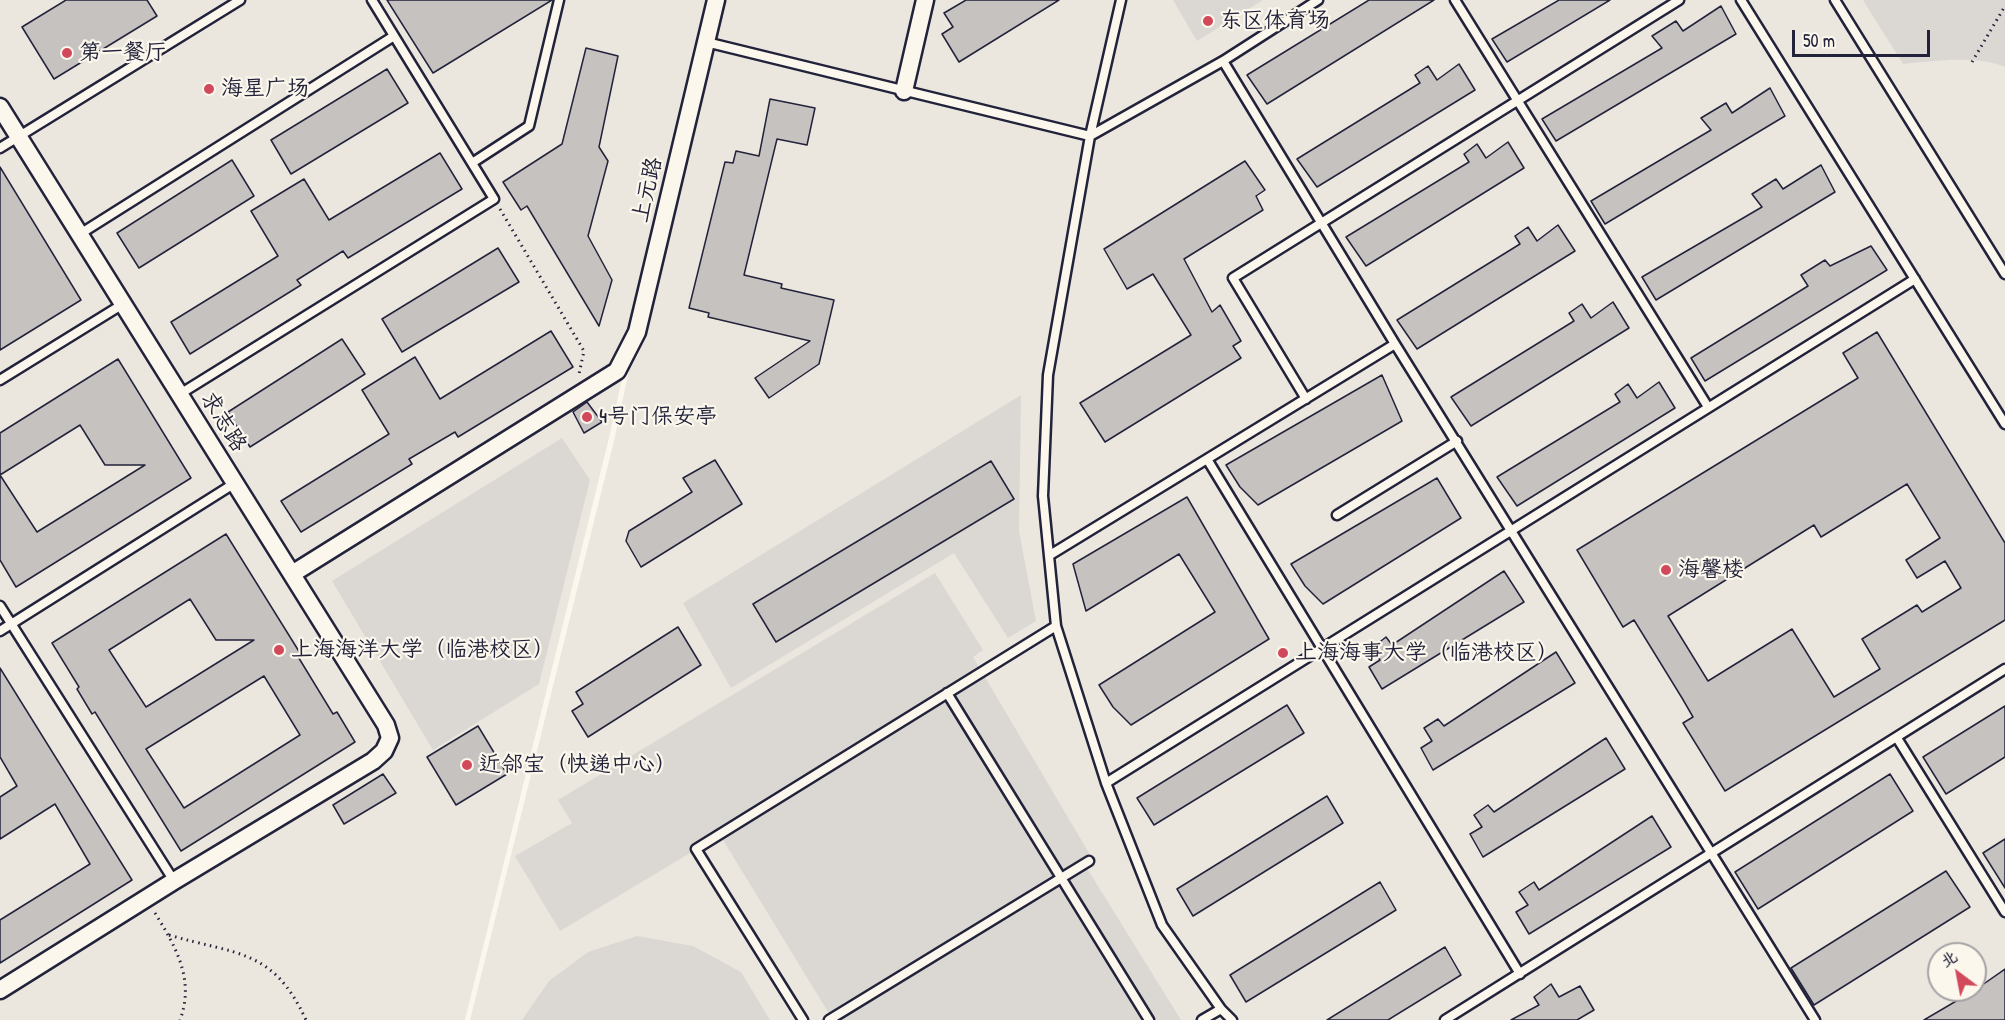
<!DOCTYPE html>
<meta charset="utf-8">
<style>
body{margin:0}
#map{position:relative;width:2005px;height:1020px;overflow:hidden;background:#fbf7ec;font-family:"Patrick Hand","LXGW WenKai TC",sans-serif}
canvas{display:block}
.north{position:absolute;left:1927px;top:942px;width:60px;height:60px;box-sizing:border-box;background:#fbf7ec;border:2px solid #a4a2a5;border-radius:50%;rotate:328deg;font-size:16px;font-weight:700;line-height:24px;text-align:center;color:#22223b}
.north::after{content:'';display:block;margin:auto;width:21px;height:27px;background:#d1495b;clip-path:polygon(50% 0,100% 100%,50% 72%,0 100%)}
.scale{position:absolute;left:1792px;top:30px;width:138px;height:27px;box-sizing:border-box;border:3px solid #22223b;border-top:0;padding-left:8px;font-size:18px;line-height:21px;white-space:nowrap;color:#22223b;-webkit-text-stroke:4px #fbf7ec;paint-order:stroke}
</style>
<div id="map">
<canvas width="2005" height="1020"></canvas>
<div class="north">北</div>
<div class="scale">50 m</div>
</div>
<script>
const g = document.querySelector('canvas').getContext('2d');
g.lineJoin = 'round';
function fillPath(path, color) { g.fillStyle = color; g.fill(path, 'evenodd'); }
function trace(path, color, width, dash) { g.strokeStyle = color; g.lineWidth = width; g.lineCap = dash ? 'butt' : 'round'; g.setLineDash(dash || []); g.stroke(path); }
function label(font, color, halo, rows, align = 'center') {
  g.font = font + ' "Patrick Hand","LXGW WenKai TC",sans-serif'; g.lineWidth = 4.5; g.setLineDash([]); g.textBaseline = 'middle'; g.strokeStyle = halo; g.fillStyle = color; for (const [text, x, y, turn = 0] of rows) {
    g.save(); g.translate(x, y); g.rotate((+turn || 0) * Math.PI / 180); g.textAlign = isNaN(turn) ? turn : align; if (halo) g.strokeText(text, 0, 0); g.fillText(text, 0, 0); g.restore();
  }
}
fillPath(new Path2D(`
 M 0,0 L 711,0 L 633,329 L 609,438 L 465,1020 L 0,1020 Z
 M 716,0 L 2005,0 L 2005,1020 L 470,1020 L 614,441 L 637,332 ZM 1939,954 L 1975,954 L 1975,990 L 1939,990 Z`), '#ebe7df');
fillPath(new Path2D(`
 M 1173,0 L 1263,0 L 1197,41 Z
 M 1863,0 L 2005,0 L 2005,67 C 1975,55 1935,61 1903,64 Z
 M 1021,395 L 1019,531 L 1036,621 L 1008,638 L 954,553 L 731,688 L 683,603 Z
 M 562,438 L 590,480 L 539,684 L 433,750 L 332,581 Z
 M 935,573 L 983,650 L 973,657 L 1089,853 L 1088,870 L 1181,1020 L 833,1020 L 720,835 L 560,931 L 515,856 L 572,823 L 558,800 Z
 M 637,936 L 693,946 L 741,972 L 770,1020 L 522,1020 L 549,981 L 588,952 Z`), '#dbd8d3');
const building = new Path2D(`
 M 66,0 L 147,0 L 157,16 L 54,79 L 22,27 Z
 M 387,0 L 552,0 L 433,73 Z
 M 966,0 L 1059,0 L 959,62 L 942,34 L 953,27 L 944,13 Z
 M 1369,0 L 1434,0 L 1267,104 L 1247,75 Z
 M 1559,0 L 1610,0 L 1507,62 L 1492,39 Z
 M 1721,6 L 1736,34 L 1556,141 L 1542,119 L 1662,48 L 1652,36 L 1676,21 L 1683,31 Z
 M 586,48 L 618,56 L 599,147 L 608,161 L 588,236 L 612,280 L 599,326 L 527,206 L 521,210 L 503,182 L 562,144 Z
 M 1459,64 L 1475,90 L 1317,187 L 1297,159 L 1420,83 L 1415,75 L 1428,66 L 1437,80 Z
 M 387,69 L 408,103 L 291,174 L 271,140 Z
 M 1770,88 L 1785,116 L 1605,224 L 1591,201 L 1711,130 L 1701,118 L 1726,103 L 1732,113 Z
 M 770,99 L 815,108 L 807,145 L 777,139 L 744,275 L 782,284 L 781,288 L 834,300 L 819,364 L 769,398 L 755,378 L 810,341 L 708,317 L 709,313 L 689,308 L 725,162 L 733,163 L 736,151 L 759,156 Z
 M 1508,142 L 1524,168 L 1366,266 L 1346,237 L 1469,162 L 1464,154 L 1477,144 L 1486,158 Z
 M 440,153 L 462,189 L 348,258 L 343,251 L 297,280 L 301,285 L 190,354 L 171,322 L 278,256 L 251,211 L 304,179 L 329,220 Z
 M 232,160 L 254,196 L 139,268 L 117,233 Z
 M 1245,161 L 1265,190 L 1256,196 L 1263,210 L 1184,259 L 1212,312 L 1220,305 L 1241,341 L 1233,346 L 1241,358 L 1105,442 L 1080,403 L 1191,335 L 1153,274 L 1127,289 L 1104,249 Z
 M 1821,165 L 1835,192 L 1656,300 L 1642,277 L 1762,207 L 1752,194 L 1776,179 L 1783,189 Z
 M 0,167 L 81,300 L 0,350 Z
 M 1558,225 L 1575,251 L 1417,349 L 1397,320 L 1520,244 L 1515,236 L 1528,227 L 1537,241 Z
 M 1871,246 L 1887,270 L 1705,381 L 1691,358 L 1808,286 L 1801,275 L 1825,260 L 1830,266 Z
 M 498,248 L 519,282 L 402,352 L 382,319 Z
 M 1613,302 L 1629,328 L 1471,426 L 1451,397 L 1574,321 L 1569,313 L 1582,304 L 1591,318 Z
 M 551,331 L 573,367 L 458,437 L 455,432 L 409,459 L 412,464 L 301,532 L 281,501 L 389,434 L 362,390 L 415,357 L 440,399 Z
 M 1877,332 L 2005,543 L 2005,620 L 1725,791 L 1683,723 L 1693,717 L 1682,698 L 1634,620 L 1623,627 L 1577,550 L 1858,378 L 1843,353 ZM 1907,484 L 1940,538 L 1906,560 L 1917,578 L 1945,561 L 1961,588 L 1922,612 L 1917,605 L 1862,639 L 1880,669 L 1834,697 L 1792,629 L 1708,681 L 1668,616 L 1814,525 L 1821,537 Z
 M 342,339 L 365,374 L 250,447 L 228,412 Z
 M 118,359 L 191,478 L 16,587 L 0,560 L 0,433 ZM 80,425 L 105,465 L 145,465 L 37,532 L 0,475 Z
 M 1382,375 L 1402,421 L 1258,505 L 1240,487 L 1226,465 Z
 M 1659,382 L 1675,408 L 1517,506 L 1497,477 L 1620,402 L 1615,394 L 1628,384 L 1637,398 Z
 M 587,402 L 602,422 L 584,433 L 573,412 Z
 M 715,460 L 742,504 L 641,567 L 626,541 L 629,531 L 692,492 L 683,478 Z
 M 991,461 L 1014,499 L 776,642 L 753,604 Z
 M 1437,478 L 1461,518 L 1323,604 L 1305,586 L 1291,564 Z
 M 1187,497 L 1269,639 L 1131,725 L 1113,707 L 1099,685 L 1215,612 L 1179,554 L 1086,611 L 1073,564 Z
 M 226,534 L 300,653 L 297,655 L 333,714 L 337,712 L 355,742 L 181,851 L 95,712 L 92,714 L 77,689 L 79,687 L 52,643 ZM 190,599 L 216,640 L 254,640 L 146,707 L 109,650 ZM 264,676 L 300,735 L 184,808 L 146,749 Z
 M 1504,571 L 1524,602 L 1382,689 L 1369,667 L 1380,660 L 1372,648 L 1386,637 L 1392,645 Z
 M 678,627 L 701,665 L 588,737 L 572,711 L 583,704 L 576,692 Z
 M 1556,652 L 1575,683 L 1433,770 L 1421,748 L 1432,741 L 1424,728 L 1438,719 L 1444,726 Z
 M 0,668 L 132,880 L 0,963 L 0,920 L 90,864 L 55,804 L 0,839 L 0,797 L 17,786 L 0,757 Z
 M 1287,705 L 1304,733 L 1154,825 L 1137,798 Z
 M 2005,706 L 2005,757 L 1946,794 L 1923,757 Z
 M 478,726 L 507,774 L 456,805 L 427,757 Z
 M 1606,738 L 1625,769 L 1483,857 L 1470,834 L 1482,827 L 1474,815 L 1488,805 L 1494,812 Z
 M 383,774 L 396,793 L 344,824 L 333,805 Z
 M 1890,774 L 1913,811 L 1758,909 L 1735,872 Z
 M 1327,796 L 1343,823 L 1193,916 L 1177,889 Z
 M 1652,816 L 1671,847 L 1529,934 L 1516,912 L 1528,905 L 1519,892 L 1534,882 L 1539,890 Z
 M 2005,839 L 2005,888 L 1983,853 Z
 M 1946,871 L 1970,907 L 1814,1005 L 1791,968 Z
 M 1380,882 L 1396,910 L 1246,1002 L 1230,975 Z
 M 1445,947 L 1461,975 L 1388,1020 L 1327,1020 Z
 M 2005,969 L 2005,1020 L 1924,1020 L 1975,990 Z
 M 1551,984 L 1559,997 L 1580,986 L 1594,1010 L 1577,1020 L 1511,1020 L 1539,1005 L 1534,997 Z`);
fillPath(building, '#c6c2c0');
trace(building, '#22223b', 1.5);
const service = new Path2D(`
 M 1455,0 L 1708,407
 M 1741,0 L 2005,424
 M 1835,0 L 2005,274
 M 706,42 L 1090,136 L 1121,0
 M 1223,61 L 1395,344 L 1815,1020
 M 0,148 L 240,0
 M 472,163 L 529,126 L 559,0
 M 80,234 L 394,36
 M 0,380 L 123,304
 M 180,394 L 494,199 L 372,0
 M 1306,399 L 1233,278 L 1679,0
 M 1207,459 L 1520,974
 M 1337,515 L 1457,441
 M 1050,555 L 1395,344
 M 0,606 L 174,881
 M 0,631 L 235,483
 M 947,693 L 1149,1020
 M 1897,738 L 2005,912
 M 1106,783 L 1915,279
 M 803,1020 L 696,849 L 1056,626
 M 829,1020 L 1089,861
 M 1202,1020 L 1221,1009
 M 1232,1020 L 1221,1009 L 1162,925 L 1106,783 L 1056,626 L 1043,496 L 1048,375 L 1090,136 L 1223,61 L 1318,0
 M 1445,1020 L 2005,669`);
const minor = new Path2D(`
 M 904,91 L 925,0
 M 0,107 L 386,725 L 390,738 L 384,751 L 373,761 L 174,881 L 0,990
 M 292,574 L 617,371 L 637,332 L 716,0`);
trace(service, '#22223b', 13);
trace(minor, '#22223b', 21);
trace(new Path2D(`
 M 1972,62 L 2005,6
 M 500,209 L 584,351 L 579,374
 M 155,913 C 176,947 195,980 180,1020
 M 169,935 C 236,955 273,948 306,1020`), '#22223b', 3, [1.5, 4.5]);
trace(service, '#fbf7ec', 8);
trace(minor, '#fbf7ec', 16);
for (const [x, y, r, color] of [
 [1208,21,6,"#d1495b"],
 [67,53,6,"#d1495b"],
 [209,89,6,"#d1495b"],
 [587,417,6,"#d1495b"],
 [1666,570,6,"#d1495b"],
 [279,650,6,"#d1495b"],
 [1283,653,6,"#d1495b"],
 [467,765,6,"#d1495b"]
]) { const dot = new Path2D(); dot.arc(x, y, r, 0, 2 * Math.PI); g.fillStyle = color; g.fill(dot); trace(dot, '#fbf7ec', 2); }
label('22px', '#22223b', '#fbf7ec', [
 ["东区体育场",1220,21],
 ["第一餐厅",79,53],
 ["海星广场",221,89],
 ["4号门保安亭",599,417],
 ["海馨楼",1678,570],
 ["上海海洋大学（临港校区）",291,650],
 ["上海海事大学（临港校区）",1295,653],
 ["近邻宝（快递中心）",479,765]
], 'left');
label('22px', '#22223b', '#fbf7ec', [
 ["上元路",648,190,-77],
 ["求志路",223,422,58]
]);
</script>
